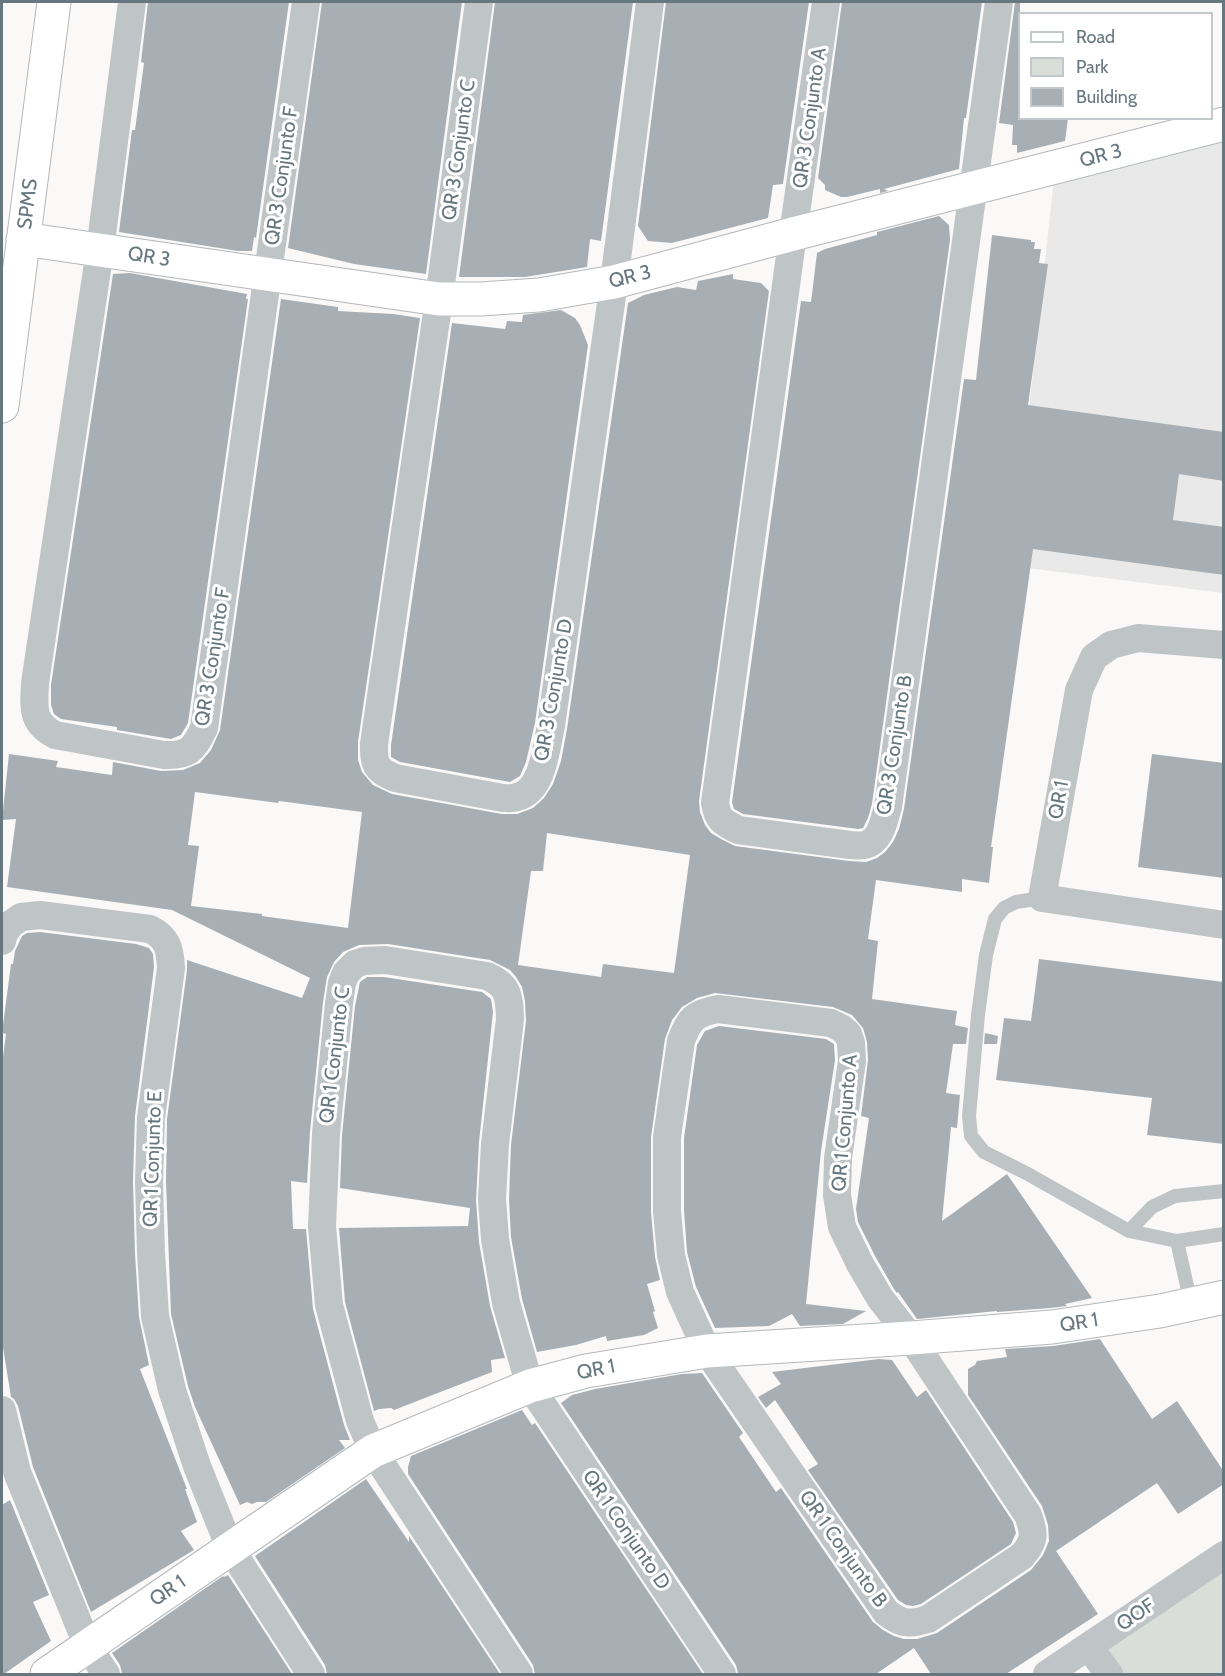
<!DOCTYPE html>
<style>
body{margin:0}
#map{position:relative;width:1225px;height:1676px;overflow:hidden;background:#faf9f8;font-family:Cabin,sans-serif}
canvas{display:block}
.frame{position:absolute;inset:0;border:3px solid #67777f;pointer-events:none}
.legend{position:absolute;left:1018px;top:12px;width:195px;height:108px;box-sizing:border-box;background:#fff;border:2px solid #c2c9cc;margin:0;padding:8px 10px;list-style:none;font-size:18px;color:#67777f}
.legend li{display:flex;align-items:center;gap:12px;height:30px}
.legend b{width:30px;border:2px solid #c2c9cc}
</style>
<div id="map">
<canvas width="1225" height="1676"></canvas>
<div class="frame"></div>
<ul class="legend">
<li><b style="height:8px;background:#fff"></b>Road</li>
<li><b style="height:16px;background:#daded8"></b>Park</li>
<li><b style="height:16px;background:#a7afb4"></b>Building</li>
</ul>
</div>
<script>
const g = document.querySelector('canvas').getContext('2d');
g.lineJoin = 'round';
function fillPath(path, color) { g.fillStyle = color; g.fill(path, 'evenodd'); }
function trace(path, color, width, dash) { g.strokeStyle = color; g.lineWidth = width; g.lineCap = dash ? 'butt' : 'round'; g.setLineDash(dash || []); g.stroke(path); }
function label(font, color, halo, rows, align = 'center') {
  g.font = font + ' Cabin,sans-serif'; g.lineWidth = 6; g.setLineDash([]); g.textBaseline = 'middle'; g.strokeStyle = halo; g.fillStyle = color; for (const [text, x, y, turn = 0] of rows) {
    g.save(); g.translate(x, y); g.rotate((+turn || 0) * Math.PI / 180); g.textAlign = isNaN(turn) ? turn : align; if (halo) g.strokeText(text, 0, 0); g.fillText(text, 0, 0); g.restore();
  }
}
fillPath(new Path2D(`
 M 1223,141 L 1223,593 L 1012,566 L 1054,179 Z`), '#e8e9e8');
fillPath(new Path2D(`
 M 1223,1562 L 1223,1674 L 1100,1674 L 1088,1657 Z`), '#daded8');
fillPath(new Path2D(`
 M 148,2 L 289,2 L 256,238 L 254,237 L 252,251 L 238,251 L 119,232 L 132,130 L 135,130 L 144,63 L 141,62 Z
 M 322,2 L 462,2 L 426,274 L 354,264 L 288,248 Z
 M 495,2 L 633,2 L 601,241 L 590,239 L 587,267 L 525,277 L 459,277 Z
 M 666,2 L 809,2 L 783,184 L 773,185 L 768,218 L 672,243 L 648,241 L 638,226 Z
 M 842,2 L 982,2 L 966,118 L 964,118 L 959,169 L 884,189 L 888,191 L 880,193 L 880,189 L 847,197 L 841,197 L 825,190 L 825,185 L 818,178 Z
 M 1015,2 L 1020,2 L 1020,118 L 1068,118 L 1065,141 L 1017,153 L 1017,145 L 1012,145 L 1013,125 L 999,123 Z
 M 939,216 L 949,225 L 950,240 L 872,804 L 868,818 L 863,828 L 858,829 L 743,814 L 734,809 L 732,802 L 801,301 L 811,302 L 817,253 L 825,249 L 877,235 L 877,232 Z
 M 992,235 L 1031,240 L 1031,242 L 1035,242 L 1034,249 L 1041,249 L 1039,263 L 1048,264 L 1028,405 L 1224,432 L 1224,481 L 1179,474 L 1173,520 L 1224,527 L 1224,575 L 1033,549 L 991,847 L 993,847 L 989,883 L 962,879 L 962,892 L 876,880 L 868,939 L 878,941 L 872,999 L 957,1011 L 955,1025 L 968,1028 L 966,1044 L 953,1044 L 946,1093 L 960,1095 L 957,1128 L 951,1127 L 942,1221 L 1007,1174 L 1092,1298 L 1065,1304 L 1067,1306 L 1050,1308 L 997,1312 L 997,1311 L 917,1319 L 898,1292 L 897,1293 L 894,1289 L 875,1256 L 858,1222 L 856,1209 L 869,1118 L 861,1116 L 868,1060 L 867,1042 L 863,1028 L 852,1015 L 833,1007 L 715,993 L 697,998 L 682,1007 L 672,1020 L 665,1039 L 651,1137 L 651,1212 L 655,1257 L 660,1280 L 647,1284 L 655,1311 L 653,1312 L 658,1328 L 644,1335 L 607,1341 L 606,1336 L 576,1345 L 537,1352 L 522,1299 L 511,1237 L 509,1199 L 511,1145 L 526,1021 L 525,1001 L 522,987 L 516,977 L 510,970 L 490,960 L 388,944 L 359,945 L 343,952 L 334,962 L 327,977 L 323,1002 L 310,1132 L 307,1183 L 291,1181 L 293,1229 L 306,1229 L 313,1309 L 344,1425 L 350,1440 L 339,1440 L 345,1448 L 266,1502 L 257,1502 L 252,1504 L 247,1502 L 240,1505 L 195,1407 L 188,1386 L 171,1314 L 166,1182 L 167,1119 L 187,970 L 187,960 L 302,998 L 310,978 L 172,910 L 7,887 L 16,819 L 2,820 L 9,754 L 58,761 L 56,767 L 112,775 L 113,762 L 161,771 L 183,770 L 200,763 L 211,750 L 220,730 L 281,299 L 338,307 L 338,311 L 393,314 L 420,318 L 358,742 L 358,760 L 362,772 L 373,785 L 392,794 L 502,814 L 517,814 L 533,808 L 544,798 L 553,784 L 561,761 L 567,729 L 628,303 L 644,295 L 677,287 L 696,290 L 698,281 L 733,274 L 733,279 L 761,283 L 769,291 L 699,801 L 700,812 L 705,825 L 711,833 L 721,839 L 735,846 L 849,861 L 866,862 L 877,858 L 885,852 L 893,842 L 899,829 L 904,809 L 964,379 L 976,380 ZM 195,792 L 278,803 L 279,801 L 362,812 L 348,928 L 262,916 L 262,914 L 191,906 L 199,846 L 188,845 ZM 547,833 L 690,855 L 674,973 L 603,964 L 601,977 L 518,965 L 531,871 L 543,871 Z
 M 130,273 L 247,294 L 246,299 L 248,299 L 188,723 L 181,735 L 171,739 L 117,730 L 117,727 L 61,719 L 54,714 L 51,705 L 51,685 L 113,274 Z
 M 561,310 L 575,318 L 580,325 L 588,345 L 535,723 L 526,762 L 520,776 L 510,782 L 400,762 L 391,757 L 391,745 L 452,323 L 505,329 L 507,321 L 522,322 L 523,315 Z
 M 1152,754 L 1224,763 L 1224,878 L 1138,867 Z
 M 40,932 L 136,944 L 149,948 L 153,954 L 154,967 L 135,1116 L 133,1181 L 135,1254 L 139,1317 L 149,1365 L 140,1369 L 187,1489 L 185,1489 L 197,1522 L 181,1531 L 194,1550 L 91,1612 L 33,1467 L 18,1406 L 14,1399 L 11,1397 L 2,1341 L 2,1065 L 6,1034 L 2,1033 L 11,964 L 13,964 L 15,951 L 22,936 L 27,933 Z
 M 1039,959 L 1224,982 L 1224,1144 L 1147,1135 L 1152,1098 L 996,1080 L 1004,1018 L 1031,1021 Z
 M 367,977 L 384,977 L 482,992 L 491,999 L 493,1012 L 479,1142 L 476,1200 L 479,1242 L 490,1306 L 505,1358 L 491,1360 L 492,1372 L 394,1410 L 391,1408 L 379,1409 L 374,1411 L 345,1302 L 339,1228 L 468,1226 L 470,1208 L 340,1188 L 342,1135 L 355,1006 L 360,982 Z
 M 719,1026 L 826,1039 L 834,1044 L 835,1060 L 821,1151 L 806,1304 L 866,1311 L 843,1324 L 800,1326 L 792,1314 L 769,1326 L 715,1328 L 696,1287 L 687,1252 L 684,1210 L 684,1138 L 697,1045 L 705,1031 Z
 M 985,1033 L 998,1036 L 997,1044 L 984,1044 Z
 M 1100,1339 L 1152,1419 L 1177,1401 L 1224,1472 L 1224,1484 L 1178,1514 L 1157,1483 L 1056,1551 L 1098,1614 L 1006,1674 L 931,1674 L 914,1648 L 876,1674 L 738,1674 L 736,1665 L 561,1403 L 572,1395 L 595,1389 L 682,1374 L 702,1373 L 743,1433 L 739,1437 L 776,1492 L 781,1488 L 873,1622 L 883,1630 L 894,1636 L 904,1639 L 917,1639 L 937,1633 L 1031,1570 L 1043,1555 L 1049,1541 L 1048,1525 L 1042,1506 L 968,1395 L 968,1369 L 975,1365 L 977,1361 L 1007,1357 L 1005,1349 L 1053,1346 Z
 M 879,1359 L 892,1360 L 917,1397 L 926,1390 L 1013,1522 L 1016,1533 L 1011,1544 L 921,1604 L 913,1606 L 906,1605 L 898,1600 L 808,1470 L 818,1464 L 775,1400 L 766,1408 L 758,1397 L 781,1384 L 772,1372 Z
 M 522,1410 L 532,1425 L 535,1423 L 703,1674 L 535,1674 L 533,1665 L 408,1474 L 408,1467 L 411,1456 Z
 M 366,1479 L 409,1542 L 409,1536 L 500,1674 L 327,1674 L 325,1665 L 255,1556 Z
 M 10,1500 L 49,1595 L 33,1602 L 51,1641 L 4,1674 L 2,1674 L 2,1505 Z
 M 228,1575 L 292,1674 L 122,1674 L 120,1665 L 112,1653 L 223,1576 L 224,1577 Z`), '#a7afb4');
const secondary = new Path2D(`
 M 23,239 L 439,299 L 481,299 L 539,295 L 614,282 L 793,234 L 1224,124
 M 2,406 L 54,2
 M 47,1674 L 373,1451 L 530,1386 L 586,1371 L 707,1351 L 911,1338 L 1052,1327 L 1160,1311 L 1224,1297`);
trace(secondary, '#b2b8bc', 35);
trace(new Path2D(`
 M 1042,898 L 1016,902 L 1004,908 L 995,919 L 986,955 L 978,1015 L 969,1116 L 971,1136 L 984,1152 L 1026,1173 L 1129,1231 L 1177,1241 L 1191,1304
 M 1129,1231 L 1152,1207 L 1175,1196 L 1224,1191
 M 1177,1241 L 1224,1234`), '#bfc4c7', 14);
trace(new Path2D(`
 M 132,2 L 100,250 L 35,683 C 34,708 31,722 55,735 L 164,755 C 188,756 194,750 204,728 L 306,2
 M 479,2 L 439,299 L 374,744 C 374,765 375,769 395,778 L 503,798 C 507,798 513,799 517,797 C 543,791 546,748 551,726 L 614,282 L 650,2
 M 826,2 L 793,234 L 715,803 C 718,821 723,822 738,830 L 850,845 C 854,845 861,846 865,845 C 881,841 884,820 888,807 L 999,2
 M 1224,645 L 1138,638 L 1111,645 L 1094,657 L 1079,690 L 1042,898 L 1224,925
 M 2,941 L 4,933 L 11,924 L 21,917 L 40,915 L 150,929 C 168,938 170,949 171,968 L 151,1118 L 149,1182 L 151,1253 L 155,1316 L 172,1390 L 197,1466 L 230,1548 L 311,1674
 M 718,1009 L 831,1023 L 841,1028 L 848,1034 L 851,1043 L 852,1061 L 838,1158 L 837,1195 L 842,1227 L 860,1264 L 880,1298 L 911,1338 L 1028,1515 C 1035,1534 1035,1541 1022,1556 L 928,1619 C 909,1625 901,1624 886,1612 L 707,1351 L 680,1292 L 671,1255 L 667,1211 L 667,1137 L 681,1041 C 689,1019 695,1013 718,1009 Z
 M 2,1410 L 17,1472 L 88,1647 L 106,1674
 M 1089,1647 L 1109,1674
 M 519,1674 L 373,1451 L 360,1421 L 329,1305 L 322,1226 L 326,1134 L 339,1004 L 342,983 L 346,973 L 355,964 L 364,961 L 385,960 L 487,976 C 509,986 509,996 510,1019 L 495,1144 L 492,1199 L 495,1239 L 506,1303 L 530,1386 L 722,1674
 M 1047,1674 L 1224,1555`), '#bfc4c7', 28);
trace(secondary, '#fff', 33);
label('20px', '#67777f', '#fff', [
 ["QR 3 Conjunto A",810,118,-82],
 ["QR 3 Conjunto C",459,150,-82],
 ["QR 3",1101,156,-15],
 ["QR 3 Conjunto F",282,176,-82],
 ["SPMS",28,204,-83],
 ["QR 3",149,257,9],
 ["QR 3",630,277,-14],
 ["QR 3 Conjunto F",213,657,-81],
 ["QR 3 Conjunto D",554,690,-80],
 ["QR 3 Conjunto B",895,745,-81],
 ["QR 1",1059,800,-80],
 ["QR 1 Conjunto C",335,1055,-83],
 ["QR 1 Conjunto A",845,1123,-85],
 ["QR 1 Conjunto E",153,1159,-88],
 ["QR 1",1079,1323,-9],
 ["QR 1",596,1370,-11],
 ["QR 1 Conjunto D",626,1530,56],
 ["QR 1 Conjunto B",843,1549,55],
 ["QR 1",168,1591,-35],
 ["QOF",1136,1615,-34]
]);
</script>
